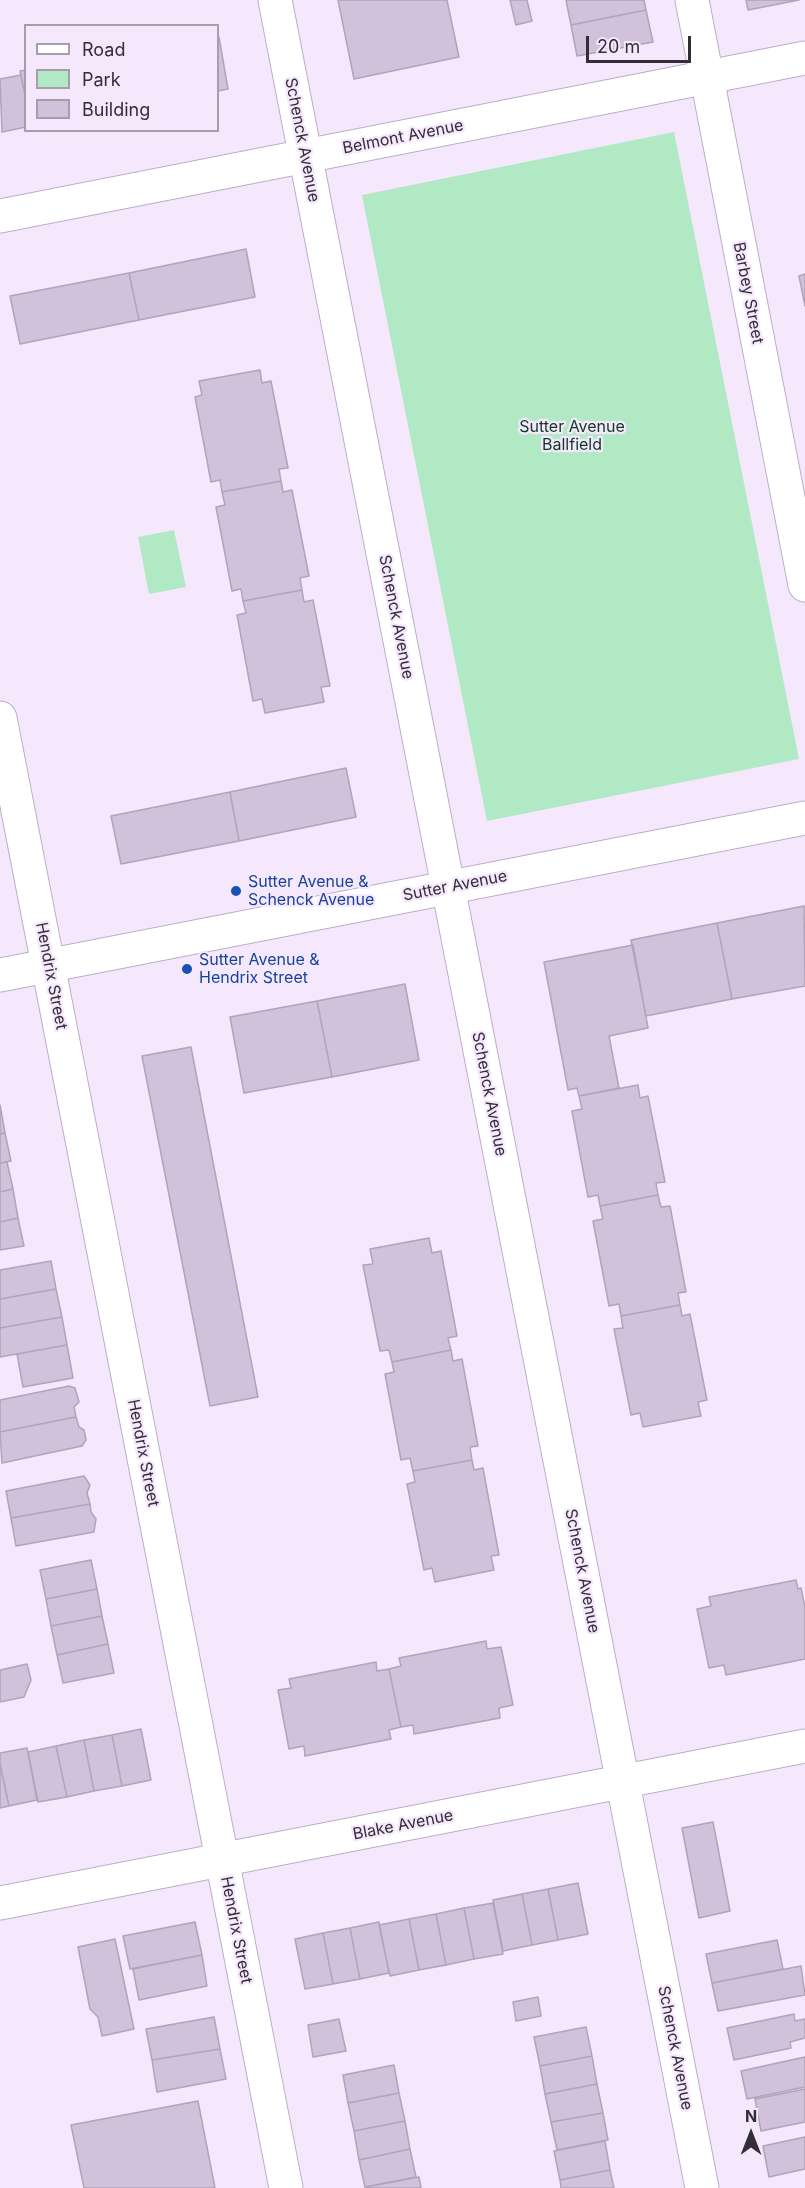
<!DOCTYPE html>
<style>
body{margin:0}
#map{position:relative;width:805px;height:2188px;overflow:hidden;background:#f5e8fd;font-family:Inter,sans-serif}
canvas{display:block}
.legend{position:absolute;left:24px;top:24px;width:195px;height:108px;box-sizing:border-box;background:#f5e8fd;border:2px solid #a79dad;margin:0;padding:8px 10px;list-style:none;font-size:18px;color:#322d36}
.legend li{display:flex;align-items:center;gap:12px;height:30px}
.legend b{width:30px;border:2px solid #a79dad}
.north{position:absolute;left:721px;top:2104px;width:60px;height:60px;-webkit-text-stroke:4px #f5e8fd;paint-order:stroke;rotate:0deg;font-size:16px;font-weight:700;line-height:24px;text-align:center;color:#322d36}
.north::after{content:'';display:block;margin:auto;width:21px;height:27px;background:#322d36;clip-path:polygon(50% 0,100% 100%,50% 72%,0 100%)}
.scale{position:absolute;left:586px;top:36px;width:105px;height:27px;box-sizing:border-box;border:3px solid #322d36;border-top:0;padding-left:8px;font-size:18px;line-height:21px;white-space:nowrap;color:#322d36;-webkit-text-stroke:4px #f5e8fd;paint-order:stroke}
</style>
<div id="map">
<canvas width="805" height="2188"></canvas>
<ul class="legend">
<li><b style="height:8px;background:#fff"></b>Road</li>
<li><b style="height:16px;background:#b2e9c5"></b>Park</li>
<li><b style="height:16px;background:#d1c1da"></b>Building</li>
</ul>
<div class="north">N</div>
<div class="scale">20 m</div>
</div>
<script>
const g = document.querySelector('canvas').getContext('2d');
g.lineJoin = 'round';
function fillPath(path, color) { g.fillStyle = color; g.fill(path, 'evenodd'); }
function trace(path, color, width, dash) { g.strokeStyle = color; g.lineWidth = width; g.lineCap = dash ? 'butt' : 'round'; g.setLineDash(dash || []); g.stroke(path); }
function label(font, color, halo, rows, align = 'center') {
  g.font = font + ' Inter,sans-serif'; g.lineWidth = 4.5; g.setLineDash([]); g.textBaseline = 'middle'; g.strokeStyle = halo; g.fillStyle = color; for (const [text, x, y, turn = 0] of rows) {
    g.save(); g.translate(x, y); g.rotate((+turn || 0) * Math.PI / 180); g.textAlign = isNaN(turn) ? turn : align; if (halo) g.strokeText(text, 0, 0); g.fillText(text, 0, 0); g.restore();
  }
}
fillPath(new Path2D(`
 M 674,132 L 799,759 L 487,821 L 362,195 Z
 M 174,530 L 186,587 L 149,594 L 138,537 Z`), '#b2e9c5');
const building = new Path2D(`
 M 338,0 L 447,0 L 459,57 L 354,79 Z
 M 510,0 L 527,0 L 532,21 L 516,25 Z
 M 566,0 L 644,0 L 646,10 L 571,25 Z
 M 746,0 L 799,0 L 748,10 Z
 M 646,10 L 653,42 L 577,56 L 571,25 Z
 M 219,37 L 228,89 L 218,91 L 218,37 Z
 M 26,70 L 26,100 L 20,71 Z
 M 21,75 L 26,100 L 26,127 L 2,132 L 0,79 Z
 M 246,249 L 255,297 L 139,320 L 129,273 Z
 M 129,273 L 139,320 L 20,344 L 10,296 Z
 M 805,274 L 805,306 L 799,276 Z
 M 260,370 L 262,383 L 271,381 L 288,468 L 279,469 L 281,481 L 222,492 L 220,480 L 211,482 L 195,397 L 202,395 L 199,381 Z
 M 281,481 L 283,492 L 292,490 L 309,576 L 300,578 L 302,590 L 243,601 L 241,589 L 232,591 L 216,507 L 225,505 L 222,492 Z
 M 302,590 L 304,602 L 313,600 L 330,686 L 321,687 L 324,702 L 265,713 L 262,699 L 253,701 L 237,615 L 246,613 L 243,601 Z
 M 346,768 L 356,817 L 239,841 L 230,792 Z
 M 230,792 L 239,841 L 121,864 L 111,816 Z
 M 804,906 L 805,986 L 732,999 L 717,923 Z
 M 717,923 L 732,999 L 646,1016 L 631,940 Z
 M 633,945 L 648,1028 L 609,1036 L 619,1088 L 579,1096 L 577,1088 L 568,1090 L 544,962 Z
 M 405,984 L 419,1060 L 332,1077 L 317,1001 Z
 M 317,1001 L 332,1077 L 244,1093 L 230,1017 Z
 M 191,1047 L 258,1397 L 210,1406 L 142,1056 Z
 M 638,1085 L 640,1098 L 648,1096 L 665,1182 L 656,1183 L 658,1195 L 600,1206 L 598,1195 L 588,1197 L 572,1111 L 582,1109 L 579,1096 Z
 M 0,1105 L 5,1133 L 0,1134 Z
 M 5,1133 L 11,1161 L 0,1163 L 0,1134 Z
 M 7,1162 L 13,1189 L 0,1192 L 0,1163 Z
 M 13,1189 L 18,1218 L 0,1222 L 0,1192 Z
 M 658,1195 L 661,1207 L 670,1206 L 686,1292 L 678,1293 L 680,1305 L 621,1316 L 619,1304 L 609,1306 L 593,1221 L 603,1219 L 600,1206 Z
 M 18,1218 L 24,1246 L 0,1250 L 0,1222 Z
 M 429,1238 L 432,1253 L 441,1251 L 457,1336 L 448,1338 L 451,1350 L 392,1362 L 389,1350 L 380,1351 L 363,1265 L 373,1264 L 370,1249 Z
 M 51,1261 L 56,1289 L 0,1299 L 0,1270 Z
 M 56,1289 L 62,1317 L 0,1328 L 0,1299 Z
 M 680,1305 L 682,1316 L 690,1314 L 707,1400 L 698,1402 L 701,1416 L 643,1427 L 640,1413 L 631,1415 L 614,1329 L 623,1328 L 621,1316 Z
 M 62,1317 L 67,1345 L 0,1357 L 0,1328 Z
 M 67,1345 L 73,1378 L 23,1387 L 17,1354 Z
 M 451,1350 L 453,1361 L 462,1359 L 478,1446 L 470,1447 L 472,1460 L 413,1471 L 410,1458 L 401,1460 L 385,1374 L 394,1372 L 392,1362 Z
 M 69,1386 L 75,1388 L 79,1402 L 74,1407 L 76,1417 L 0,1432 L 0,1400 Z
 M 76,1417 L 79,1427 L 84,1430 L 86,1440 L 82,1446 L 2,1463 L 0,1432 Z
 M 472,1460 L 474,1470 L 483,1468 L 499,1555 L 491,1556 L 494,1570 L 435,1582 L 432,1568 L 424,1570 L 407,1484 L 415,1482 L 413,1471 Z
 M 84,1476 L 90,1485 L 87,1493 L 90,1504 L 11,1518 L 6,1491 Z
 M 90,1504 L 91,1512 L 96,1519 L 94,1532 L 16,1546 L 11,1518 Z
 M 91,1560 L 97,1589 L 46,1599 L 40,1570 Z
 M 796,1580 L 798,1589 L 801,1588 L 805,1607 L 805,1659 L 726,1675 L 724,1665 L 709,1668 L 697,1609 L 711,1606 L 709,1597 Z
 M 97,1589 L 102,1616 L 51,1626 L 46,1599 Z
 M 102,1616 L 108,1644 L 57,1655 L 51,1626 Z
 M 486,1641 L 487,1649 L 501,1647 L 513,1705 L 499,1708 L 500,1718 L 414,1734 L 413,1725 L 401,1727 L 389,1669 L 401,1666 L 399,1658 Z
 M 108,1644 L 114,1673 L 63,1683 L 57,1655 Z
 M 376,1662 L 377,1671 L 389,1669 L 401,1727 L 389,1730 L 391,1739 L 305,1756 L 304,1746 L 289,1749 L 278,1690 L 291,1688 L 289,1679 Z
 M 27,1664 L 31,1680 L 24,1697 L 0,1702 L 0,1670 Z
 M 141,1729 L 151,1780 L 122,1786 L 112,1735 Z
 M 112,1735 L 122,1786 L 94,1791 L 84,1740 Z
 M 84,1740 L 94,1791 L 67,1797 L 56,1746 Z
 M 56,1746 L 67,1797 L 38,1802 L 28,1752 Z
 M 27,1748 L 37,1800 L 9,1806 L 0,1764 L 0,1753 Z
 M 0,1764 L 9,1806 L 0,1808 Z
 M 713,1822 L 730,1911 L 699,1918 L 682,1828 Z
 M 578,1883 L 588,1934 L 558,1940 L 548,1889 Z
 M 548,1889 L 558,1940 L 532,1945 L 522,1894 Z
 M 522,1894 L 532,1945 L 503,1951 L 493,1900 Z
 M 493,1903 L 503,1954 L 474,1959 L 464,1908 Z
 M 464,1908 L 474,1959 L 446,1965 L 436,1914 Z
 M 436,1914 L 446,1965 L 419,1970 L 409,1919 Z
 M 409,1919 L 419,1970 L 390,1976 L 379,1925 Z
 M 195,1922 L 202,1955 L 130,1969 L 123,1936 Z
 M 379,1922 L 389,1973 L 360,1979 L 350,1928 Z
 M 350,1928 L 360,1979 L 333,1984 L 323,1933 Z
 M 323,1933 L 333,1984 L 305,1989 L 295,1939 Z
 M 115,1939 L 134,2029 L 102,2036 L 98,2017 L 90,2009 L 78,1947 Z
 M 777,1940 L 783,1969 L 712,1983 L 706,1954 Z
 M 202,1955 L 207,1986 L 139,2000 L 133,1969 Z
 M 801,1966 L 805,1995 L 718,2011 L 712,1983 Z
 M 538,1997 L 541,2016 L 516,2021 L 513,2002 Z
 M 794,2014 L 795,2021 L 805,2019 L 805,2038 L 790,2042 L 791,2048 L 734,2060 L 727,2028 Z
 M 214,2017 L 220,2049 L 152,2060 L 146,2029 Z
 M 339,2019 L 346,2051 L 313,2057 L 308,2025 Z
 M 586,2027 L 592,2056 L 540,2066 L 534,2037 Z
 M 220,2049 L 226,2079 L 157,2092 L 152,2060 Z
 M 592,2056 L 597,2084 L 545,2094 L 540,2066 Z
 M 805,2057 L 805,2087 L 747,2099 L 741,2071 Z
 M 394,2065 L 399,2093 L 348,2103 L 343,2075 Z
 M 597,2084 L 603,2113 L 551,2122 L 545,2094 Z
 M 805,2089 L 805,2122 L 761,2131 L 755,2099 Z
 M 399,2093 L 405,2121 L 354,2131 L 348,2103 Z
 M 198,2101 L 215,2188 L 84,2188 L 71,2125 Z
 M 603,2113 L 608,2140 L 557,2150 L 551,2122 Z
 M 405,2121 L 410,2149 L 359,2160 L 354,2131 Z
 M 805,2137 L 805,2169 L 769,2177 L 763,2146 Z
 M 605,2141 L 610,2170 L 560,2180 L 554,2151 Z
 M 410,2149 L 416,2177 L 365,2187 L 359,2160 Z
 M 610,2170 L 614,2188 L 561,2188 L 560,2180 Z
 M 419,2177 L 421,2188 L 367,2188 L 366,2187 Z`);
fillPath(building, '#d1c1da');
trace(building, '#b1a3bb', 1.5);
const street = new Path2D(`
 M 275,0 L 702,2188
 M 692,0 L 805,585
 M 0,216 L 805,58
 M 0,718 L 286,2188
 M 0,1903 L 805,1746`);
const secondary = new Path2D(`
 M 0,975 L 805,818`);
trace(street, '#bcadc6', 35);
trace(secondary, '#bcadc6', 35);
trace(street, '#fff', 33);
trace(secondary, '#fff', 33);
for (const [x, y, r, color] of [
 [236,891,6,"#1a4fb4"],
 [187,969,6,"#1a4fb4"]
]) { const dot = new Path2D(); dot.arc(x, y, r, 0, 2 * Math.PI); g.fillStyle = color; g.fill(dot); trace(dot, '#f5e8fd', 2); }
label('16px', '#322d36', '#f5e8fd', [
 ["Belmont Avenue",403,137,-11],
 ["Schenck Avenue",302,140,79],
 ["Barbey Street",748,293,79],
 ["Schenck Avenue",396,617,79],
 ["Sutter Avenue",455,886,-11],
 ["Hendrix Street",51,976,79],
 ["Schenck Avenue",489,1094,79],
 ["Hendrix Street",143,1453,79],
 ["Schenck Avenue",582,1571,79],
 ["Blake Avenue",403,1825,-11],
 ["Hendrix Street",236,1930,79],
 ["Schenck Avenue",675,2048,79]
]);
label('16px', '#0d3a22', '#f5e8fd', [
 ["Sutter Avenue",572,427],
 ["Ballfield",572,445]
]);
label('16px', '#164399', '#f5e8fd', [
 ["Sutter Avenue &",248,882],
 ["Schenck Avenue",248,900],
 ["Sutter Avenue &",199,960],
 ["Hendrix Street",199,978]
], 'left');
</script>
